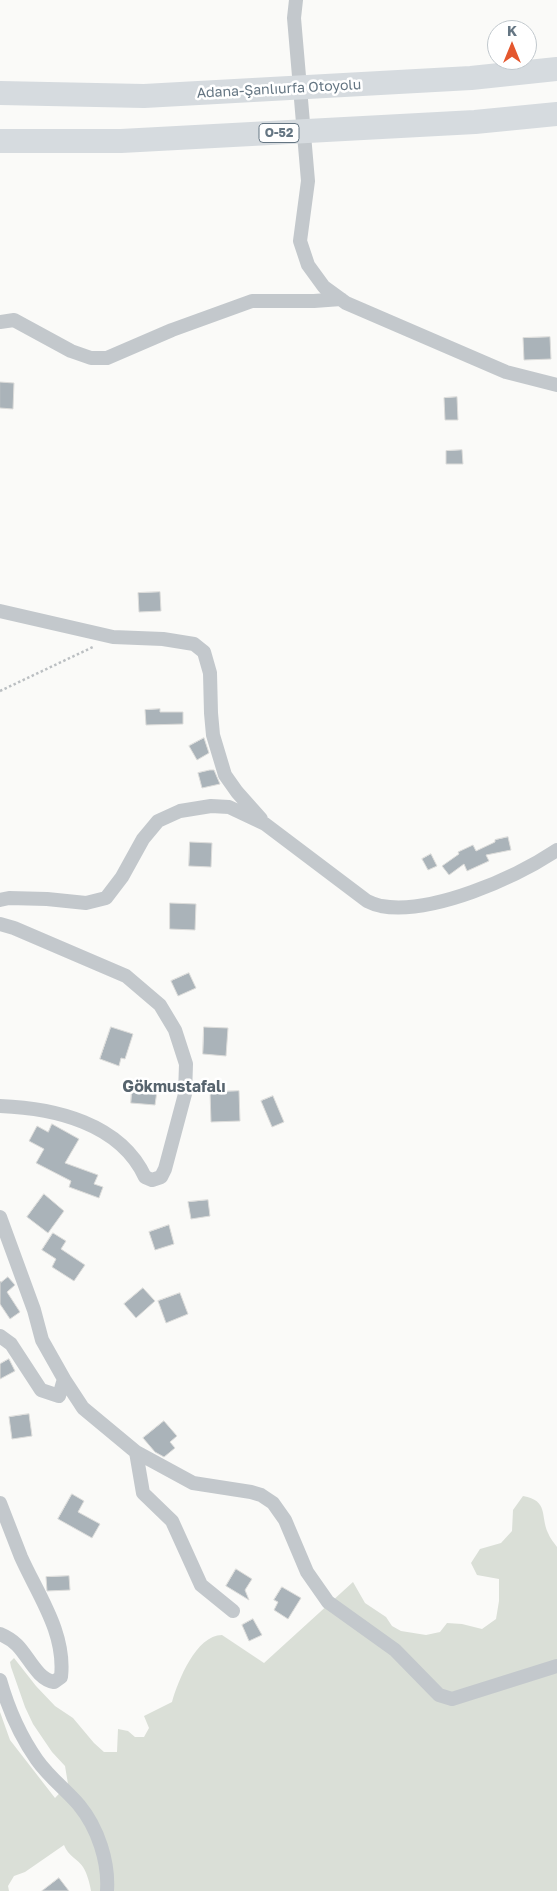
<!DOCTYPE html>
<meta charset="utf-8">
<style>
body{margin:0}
#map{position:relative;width:557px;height:1891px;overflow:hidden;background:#fafaf8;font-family:"Golos Text",sans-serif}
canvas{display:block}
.north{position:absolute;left:487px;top:20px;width:50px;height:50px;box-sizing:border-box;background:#fff;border:1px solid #c1c8cd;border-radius:50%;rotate:0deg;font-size:14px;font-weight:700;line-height:20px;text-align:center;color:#657683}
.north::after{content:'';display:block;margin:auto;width:18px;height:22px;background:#e4572e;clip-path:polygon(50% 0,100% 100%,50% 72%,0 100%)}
</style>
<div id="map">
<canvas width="557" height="1891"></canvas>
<div class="north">K</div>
</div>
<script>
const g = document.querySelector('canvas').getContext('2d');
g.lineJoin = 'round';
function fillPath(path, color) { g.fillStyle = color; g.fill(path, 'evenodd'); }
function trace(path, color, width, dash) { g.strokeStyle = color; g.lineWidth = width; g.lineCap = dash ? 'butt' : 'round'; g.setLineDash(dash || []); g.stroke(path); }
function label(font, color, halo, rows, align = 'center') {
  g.font = font + ' "Golos Text",sans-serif'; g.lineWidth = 5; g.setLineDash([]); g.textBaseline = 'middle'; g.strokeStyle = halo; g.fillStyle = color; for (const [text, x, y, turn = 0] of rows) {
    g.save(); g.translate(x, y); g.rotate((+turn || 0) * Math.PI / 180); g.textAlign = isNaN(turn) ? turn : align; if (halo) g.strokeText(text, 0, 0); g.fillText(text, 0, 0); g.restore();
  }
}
fillPath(new Path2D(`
 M 523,1496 C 549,1501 540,1515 548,1533 C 550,1538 554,1543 557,1547 L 557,1891 L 91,1891 C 90,1884 87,1873 83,1867 C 78,1859 68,1856 64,1845 L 25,1872 L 14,1876 L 8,1886 L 9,1891 L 0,1891 L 0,1712 L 10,1740 L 55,1798 L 68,1784 L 65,1766 L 52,1752 L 33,1724 L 25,1707 L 11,1667 L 10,1662 L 14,1658 L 36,1686 L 55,1706 L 73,1718 L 94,1743 L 104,1752 L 117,1752 L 118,1729 L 128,1731 L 135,1737 L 144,1737 L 149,1728 L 144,1716 L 172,1702 C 178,1681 196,1635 222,1635 L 264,1663 L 353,1582 L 365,1603 L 386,1617 L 392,1626 L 401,1631 L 426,1635 L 440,1632 L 447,1623 L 462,1624 L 482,1629 L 496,1619 L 499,1601 L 499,1579 L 477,1575 L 471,1563 L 480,1549 L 501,1543 L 512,1531 L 513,1510 Z`), '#dadfd7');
const building = new Path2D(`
 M 550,337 L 551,359 L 524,360 L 523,338 Z
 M 0,382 L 14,383 L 13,409 L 0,408 Z
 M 457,397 L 458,420 L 445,420 L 444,398 Z
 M 462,450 L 463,464 L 446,464 L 446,451 Z
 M 160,592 L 161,611 L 139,612 L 138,593 Z
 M 160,709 L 160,712 L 183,712 L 183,724 L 146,725 L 145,710 Z
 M 204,738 L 209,753 L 197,760 L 189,746 Z
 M 210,770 L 214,770 L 220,784 L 202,788 L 198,773 Z
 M 508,837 L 511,850 L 486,855 L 489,861 L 467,871 L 464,864 L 449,875 L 442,866 L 459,854 L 458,852 L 473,845 L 476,851 L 495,842 L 495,840 Z
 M 190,842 L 212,843 L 211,867 L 189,866 Z
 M 431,854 L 437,866 L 428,870 L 422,859 Z
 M 170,903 L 196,904 L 195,930 L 170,929 Z
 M 189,973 L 196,988 L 178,996 L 171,981 Z
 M 111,1027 L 133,1034 L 125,1059 L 121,1058 L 119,1066 L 100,1059 Z
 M 204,1027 L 228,1028 L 226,1056 L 203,1054 Z
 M 132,1089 L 157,1091 L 155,1105 L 131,1103 Z
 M 239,1091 L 240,1121 L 211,1122 L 210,1092 Z
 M 273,1096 L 284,1122 L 272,1127 L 261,1101 Z
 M 52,1124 L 79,1139 L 65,1163 L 98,1175 L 94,1184 L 103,1187 L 99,1198 L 69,1187 L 71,1181 L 36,1163 L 44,1149 L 29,1141 L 37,1126 L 48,1132 Z
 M 44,1194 L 64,1211 L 48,1233 L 27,1217 Z
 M 208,1200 L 210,1216 L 191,1219 L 188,1202 Z
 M 169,1225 L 174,1244 L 155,1250 L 149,1232 Z
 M 53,1233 L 66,1241 L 61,1249 L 85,1265 L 74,1281 L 52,1267 L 56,1259 L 42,1250 Z
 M 8,1277 L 15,1285 L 7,1292 L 20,1312 L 10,1319 L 0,1304 L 0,1281 L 1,1282 Z
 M 143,1288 L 155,1301 L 136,1318 L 124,1304 Z
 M 180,1293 L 188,1314 L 166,1323 L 158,1301 Z
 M 9,1359 L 15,1371 L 0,1379 L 0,1364 Z
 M 29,1414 L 32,1436 L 12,1439 L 9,1417 Z
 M 164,1421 L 177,1436 L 170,1442 L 175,1448 L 164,1457 L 155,1452 L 143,1438 Z
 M 72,1494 L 84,1501 L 78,1512 L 100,1524 L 92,1538 L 58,1519 Z
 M 236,1569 L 252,1579 L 245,1590 L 249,1600 L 226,1586 Z
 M 69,1576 L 70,1590 L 47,1591 L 46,1577 Z
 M 282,1587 L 301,1598 L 288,1619 L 274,1610 L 278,1602 L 274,1600 Z
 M 253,1619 L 262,1635 L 249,1641 L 242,1625 Z
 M 59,1878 L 69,1891 L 42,1891 Z`);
fillPath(building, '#aab3b9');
trace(building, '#dcdcda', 1);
trace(new Path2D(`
 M 0,691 L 93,647`), '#bbbfc2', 2.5, [2.5, 2.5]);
trace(new Path2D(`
 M 296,0 L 294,18 L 308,181 L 300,241 L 308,265 L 324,287 L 346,303 L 506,372 L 557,385
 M 0,322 L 14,320 L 71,351 L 91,358 L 107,358 L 172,330 L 252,301 L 314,301 L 341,299
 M 0,611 L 113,637 L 163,639 L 194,644 L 204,652 L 210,673 L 211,713 L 213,735 L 225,775 L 237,792 L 261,819
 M 0,900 L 9,898 L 47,899 L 86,903 L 106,898 L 122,877 L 143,839 L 158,821 L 180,811 L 211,806 L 229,807 L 265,824 L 367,901 C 371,903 376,905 381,906 C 432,915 515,878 557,850
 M 0,924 L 14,928 L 126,976 L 160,1005 L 175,1030 L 186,1064 L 185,1094 L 165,1169 L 161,1177 L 152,1180 L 145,1177 C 120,1123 54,1108 0,1106
 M 0,1217 L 34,1310 L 42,1340 L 64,1379 L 59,1396 L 41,1390 L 11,1344 L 0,1336
 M 64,1379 L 83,1408 L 136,1452 L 193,1483 L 251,1492 L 261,1495 L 273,1503 L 285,1520 L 307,1572 L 328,1602 L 395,1650 L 439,1695 L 452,1699 L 557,1666
 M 136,1452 L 143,1493 L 172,1521 L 201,1585 L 233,1611
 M 0,1503 C 7,1521 14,1539 21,1557 C 38,1595 66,1633 61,1677 L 54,1682 C 37,1679 29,1657 17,1645 C 12,1640 7,1637 0,1634
 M 0,1680 C 8,1708 20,1736 37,1760 C 49,1777 66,1790 79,1805 C 98,1828 109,1862 107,1891`), '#c3c8cc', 14);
trace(new Path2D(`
 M 0,93 L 144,96 L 471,78 L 557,69
 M 0,141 L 121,141 L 475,122 L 557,114`), '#d6dbdf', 24);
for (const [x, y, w] of [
 [279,133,40]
]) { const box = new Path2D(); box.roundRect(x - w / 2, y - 9.5, w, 19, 4); g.fillStyle = '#fff'; g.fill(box); trace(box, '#657683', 1); }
label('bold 12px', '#657683', null, [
 ["O-52",279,133]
]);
label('14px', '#657683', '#fff', [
 ["Adana-Şanlıurfa Otoyolu",279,89,-3]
]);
label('bold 16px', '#57646e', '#fff', [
 ["Gökmustafalı",174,1087]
]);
</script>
